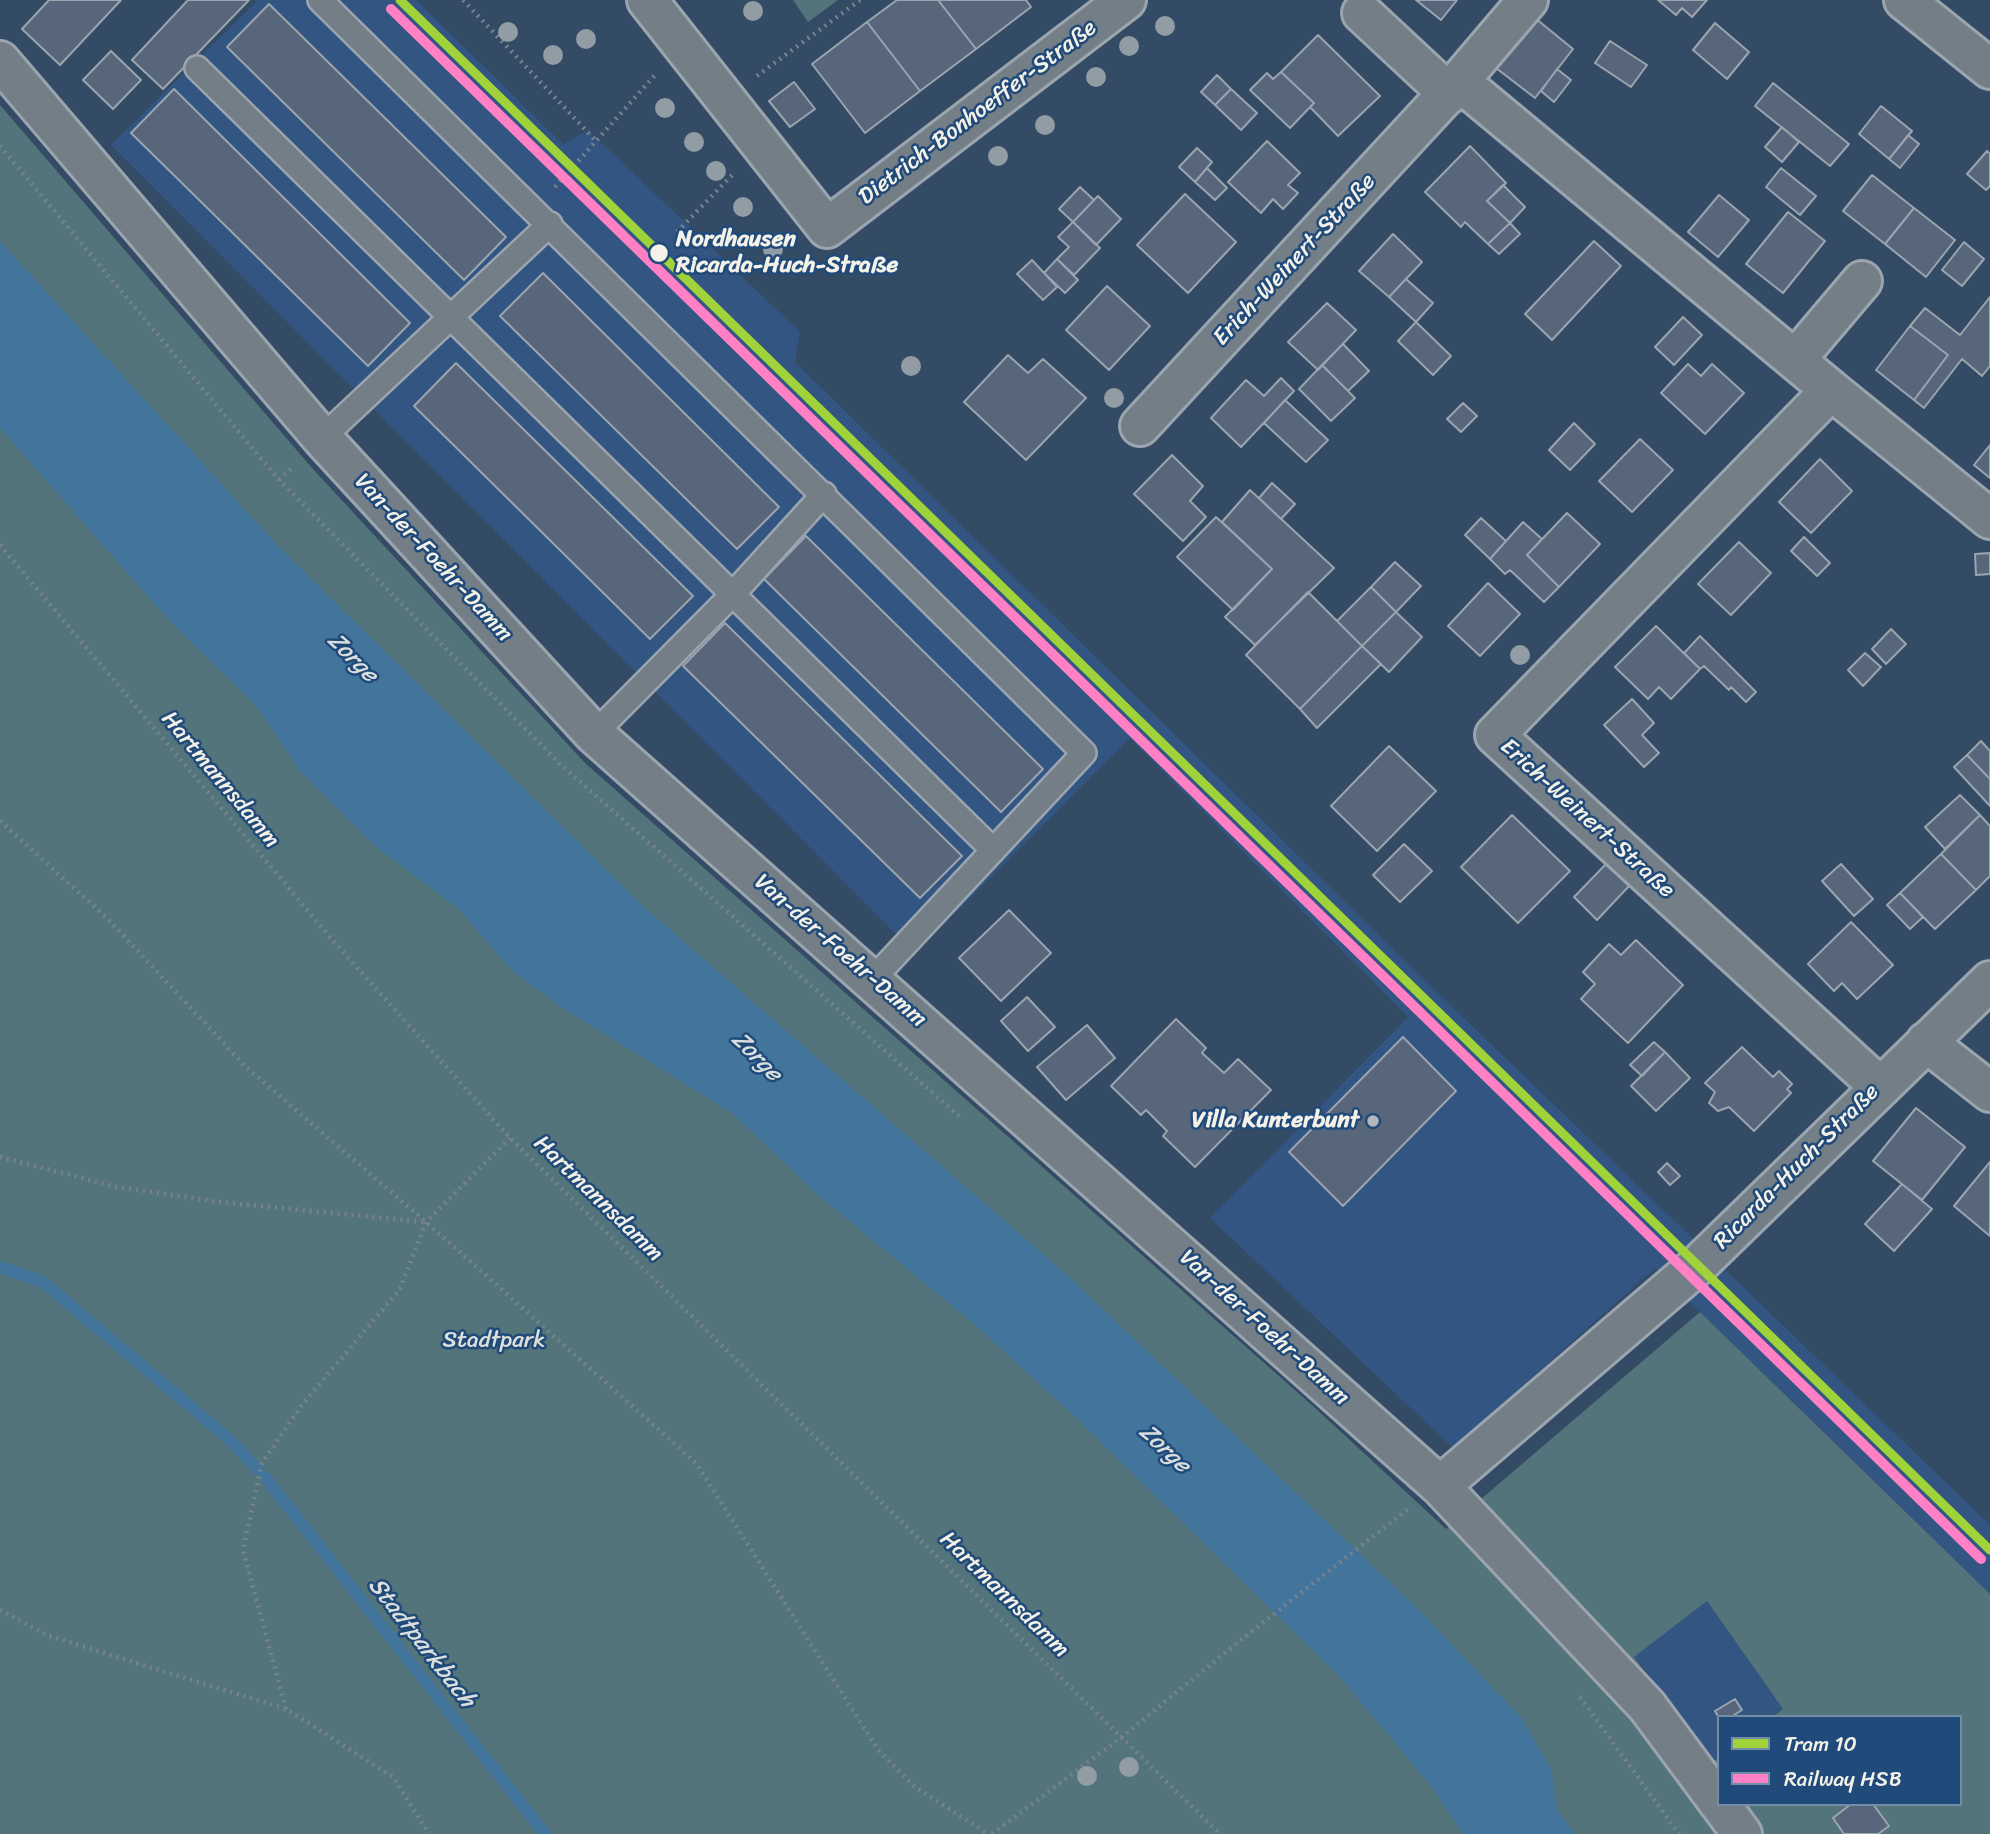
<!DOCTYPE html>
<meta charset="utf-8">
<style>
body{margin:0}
#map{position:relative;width:1990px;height:1834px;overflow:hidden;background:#344b65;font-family:Sriracha,sans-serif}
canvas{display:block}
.legend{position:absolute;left:1717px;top:1715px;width:245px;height:91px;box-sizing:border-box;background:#1f4a7a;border:2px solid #748da6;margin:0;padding:9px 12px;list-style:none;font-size:21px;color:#f4f1e8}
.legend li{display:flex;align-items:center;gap:14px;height:35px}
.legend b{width:35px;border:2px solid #748da6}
</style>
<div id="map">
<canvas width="1990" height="1834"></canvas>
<ul class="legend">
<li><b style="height:9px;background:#a0d23a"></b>Tram 10</li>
<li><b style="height:9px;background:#ff80c5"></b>Railway HSB</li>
</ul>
</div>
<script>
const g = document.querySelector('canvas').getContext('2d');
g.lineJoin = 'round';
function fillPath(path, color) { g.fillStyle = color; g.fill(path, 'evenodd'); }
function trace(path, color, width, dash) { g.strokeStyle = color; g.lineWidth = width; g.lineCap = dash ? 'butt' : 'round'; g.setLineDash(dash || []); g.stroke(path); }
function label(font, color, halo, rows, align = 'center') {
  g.font = font + ' Sriracha,sans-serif'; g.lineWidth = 5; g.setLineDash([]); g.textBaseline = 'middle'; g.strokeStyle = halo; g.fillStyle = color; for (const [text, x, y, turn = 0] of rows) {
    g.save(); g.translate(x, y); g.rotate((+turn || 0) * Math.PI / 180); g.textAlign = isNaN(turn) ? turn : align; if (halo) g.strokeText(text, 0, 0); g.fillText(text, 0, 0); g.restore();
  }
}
fillPath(new Path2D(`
 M 258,0 L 416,0 L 563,144 L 588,130 L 800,332 L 795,362 L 1433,988 L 1990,1525 L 1990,1594 L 1655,1268 L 1453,1448 L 1210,1218 L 1408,1017 L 1130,738 L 915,953 L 111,145 Z
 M 1707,1601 L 1783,1709 L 1773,1717 L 1719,1717 L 1719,1758 L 1713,1762 L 1634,1656 Z`), '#325582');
fillPath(new Path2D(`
 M 793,0 L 838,0 L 808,22 Z
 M 0,105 L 312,468 L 585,763 L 1314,1407 L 1446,1529 L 1700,1312 L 1990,1594 L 1990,1834 L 0,1834 ZM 1707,1601 L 1783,1709 L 1773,1717 L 1960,1717 L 1960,1804 L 1719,1804 L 1719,1758 L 1712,1762 L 1634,1657 Z`), '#54747b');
fillPath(new Path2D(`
 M 0,241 L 279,547 L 644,907 L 1068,1276 L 1421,1612 L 1523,1720 L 1551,1769 L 1557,1810 L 1575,1834 L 1463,1834 L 1431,1786 L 1340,1677 L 1071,1413 L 974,1324 L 817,1194 L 732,1113 L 566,1010 L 512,971 L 459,909 L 375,846 L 301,772 L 257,707 L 167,618 L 0,428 Z`), '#43759c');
trace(new Path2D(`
 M 0,1267 L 43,1282 L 231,1441 L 257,1469
 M 265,1477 L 545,1834`), '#43759c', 12);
const building = new Path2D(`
 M 49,0 L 121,0 L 60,65 L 22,29 Z
 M 249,0 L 163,89 L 132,60 L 188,0 Z
 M 897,0 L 938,0 L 976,49 L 920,91 L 867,22 Z
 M 938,0 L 1026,0 L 1031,7 L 976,49 Z
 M 1416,0 L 1457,0 L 1441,20 Z
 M 1658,0 L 1707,0 L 1692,17 L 1682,8 L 1676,15 Z
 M 269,4 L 506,237 L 464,280 L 227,47 Z
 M 1535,18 L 1573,49 L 1535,98 L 1496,68 Z
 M 867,22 L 920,91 L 865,133 L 812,64 Z
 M 1715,23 L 1749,52 L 1727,79 L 1693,50 Z
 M 1318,35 L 1380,96 L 1338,136 L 1310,107 L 1314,103 L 1281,72 Z
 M 1610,41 L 1647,65 L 1631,87 L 1595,63 Z
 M 111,51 L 141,80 L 113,109 L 83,80 Z
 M 1557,69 L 1571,80 L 1554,102 L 1541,91 Z
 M 1281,72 L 1314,103 L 1290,128 L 1250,90 L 1267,73 L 1273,79 Z
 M 1217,75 L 1231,89 L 1215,105 L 1201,92 Z
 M 794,82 L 815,109 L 790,127 L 769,101 Z
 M 1773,83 L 1849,144 L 1830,166 L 1755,106 Z
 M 174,89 L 410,323 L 368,366 L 131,133 Z
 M 1231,89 L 1257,113 L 1241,130 L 1215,105 Z
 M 1881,106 L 1912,131 L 1889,159 L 1859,134 Z
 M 1782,127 L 1799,142 L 1782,162 L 1765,147 Z
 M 1908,135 L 1919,144 L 1900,168 L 1889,159 Z
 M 1267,141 L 1300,173 L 1288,185 L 1298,193 L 1283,209 L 1273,199 L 1261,213 L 1228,182 Z
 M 1470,146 L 1506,183 L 1487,201 L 1510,223 L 1488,244 L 1465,222 L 1461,227 L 1425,192 Z
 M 1197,148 L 1212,162 L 1195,182 L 1179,167 Z
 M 1987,151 L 1990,154 L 1990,186 L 1986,190 L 1967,174 Z
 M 1207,168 L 1227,188 L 1215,200 L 1195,182 Z
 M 1781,168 L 1816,196 L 1800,215 L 1766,187 Z
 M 1872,175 L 1914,208 L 1885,244 L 1843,211 Z
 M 1503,185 L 1525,207 L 1510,223 L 1487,201 Z
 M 1080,187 L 1094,200 L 1073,222 L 1059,209 Z
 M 1185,194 L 1236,242 L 1188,293 L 1137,245 Z
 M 1719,195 L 1749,220 L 1718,257 L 1688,232 Z
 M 1098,196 L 1121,219 L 1096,245 L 1073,222 Z
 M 1914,208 L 1955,240 L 1926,277 L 1885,244 Z
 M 1788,212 L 1825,241 L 1783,293 L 1746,264 Z
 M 1073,222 L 1100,248 L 1074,275 L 1057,259 L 1069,247 L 1058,237 Z
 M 1510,223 L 1520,234 L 1499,254 L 1488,244 Z
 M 1393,234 L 1422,262 L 1389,297 L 1359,271 Z
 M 1594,241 L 1621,266 L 1552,340 L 1525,314 Z
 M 1964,242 L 1984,259 L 1962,286 L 1942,270 Z
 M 1057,259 L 1078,280 L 1065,293 L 1044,273 Z
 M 1032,260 L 1057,287 L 1043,300 L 1017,274 Z
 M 543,273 L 779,507 L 737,549 L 500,316 Z
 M 1406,279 L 1433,303 L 1416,322 L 1389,297 Z
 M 1107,286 L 1150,326 L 1109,370 L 1066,330 Z
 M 1990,297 L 1990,366 L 1982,376 L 1962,359 L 1924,408 L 1914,400 L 1948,355 L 1910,326 L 1925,308 L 1960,335 Z
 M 1327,303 L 1356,330 L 1318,370 L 1288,342 Z
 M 1683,317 L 1702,335 L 1674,365 L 1655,347 Z
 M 1416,322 L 1451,356 L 1433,375 L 1398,341 Z
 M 1910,326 L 1948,355 L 1914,400 L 1876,370 Z
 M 1343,344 L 1369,371 L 1348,391 L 1322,365 Z
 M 1008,355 L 1028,373 L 1043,359 L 1086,398 L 1026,460 L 964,402 Z
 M 456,363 L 693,596 L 650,639 L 414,406 Z
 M 1688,364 L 1701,376 L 1712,364 L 1744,393 L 1705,434 L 1661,393 Z
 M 1322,365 L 1355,398 L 1331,421 L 1299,389 Z
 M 1281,378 L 1294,391 L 1241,447 L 1211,418 L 1246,380 L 1264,396 Z
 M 1285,400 L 1328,440 L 1306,462 L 1264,423 Z
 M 1463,403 L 1477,416 L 1461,432 L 1447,419 Z
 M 1574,423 L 1595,444 L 1570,470 L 1549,450 Z
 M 1640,439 L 1673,470 L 1632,512 L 1599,481 Z
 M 1990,445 L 1990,478 L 1974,465 Z
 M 1172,455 L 1203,486 L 1190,501 L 1206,517 L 1183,541 L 1134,494 Z
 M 1820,459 L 1852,491 L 1811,533 L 1779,502 Z
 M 1272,483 L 1295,504 L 1281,519 L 1259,498 Z
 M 1250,490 L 1334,568 L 1255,645 L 1225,617 L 1272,569 L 1222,522 Z
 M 1567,513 L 1600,544 L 1559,587 L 1527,555 Z
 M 1216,517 L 1272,569 L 1233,610 L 1177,557 Z
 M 1481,518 L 1506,541 L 1490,559 L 1465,535 Z
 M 1523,522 L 1542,539 L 1527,555 L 1559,587 L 1544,602 L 1510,570 L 1505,574 L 1490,559 Z
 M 806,536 L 1043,769 L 1001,812 L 764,579 Z
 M 1804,537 L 1830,563 L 1817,576 L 1791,551 Z
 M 1739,542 L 1771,573 L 1731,615 L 1698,584 Z
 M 1990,553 L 1990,574 L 1976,575 L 1975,554 Z
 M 1395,562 L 1421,586 L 1396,612 L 1371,587 Z
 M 1488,583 L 1520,614 L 1480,656 L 1448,626 Z
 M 1371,587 L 1396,612 L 1362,646 L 1337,621 Z
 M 1308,592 L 1362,646 L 1300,709 L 1246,655 Z
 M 1396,612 L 1422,637 L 1389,672 L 1362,646 Z
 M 725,623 L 962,856 L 920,898 L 683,666 Z
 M 1656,626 L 1700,669 L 1671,699 L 1659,687 L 1648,699 L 1615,667 Z
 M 1891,629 L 1906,644 L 1886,664 L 1872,649 Z
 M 1700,636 L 1756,692 L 1746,702 L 1731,687 L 1729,690 L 1704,666 L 1700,669 L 1684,653 Z
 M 1362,646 L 1381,664 L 1317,728 L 1300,709 Z
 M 1865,653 L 1881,667 L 1863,686 L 1848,670 Z
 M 1632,699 L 1654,723 L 1642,735 L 1659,753 L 1644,767 L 1604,725 Z
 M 1981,741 L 1990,751 L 1990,779 L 1967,755 Z
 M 1389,746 L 1436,791 L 1377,851 L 1331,806 Z
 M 1967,755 L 1990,779 L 1990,806 L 1954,767 Z
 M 1960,795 L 1980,815 L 1945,849 L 1925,827 Z
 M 1512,815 L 1570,871 L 1518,923 L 1461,867 Z
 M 1980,815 L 1990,826 L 1990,876 L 1976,890 L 1941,854 Z
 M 1404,844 L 1432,871 L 1400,902 L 1373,875 Z
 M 1941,854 L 1976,890 L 1935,929 L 1900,893 Z
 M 1607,863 L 1630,885 L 1597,920 L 1574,897 Z
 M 1841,864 L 1873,899 L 1854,916 L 1822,881 Z
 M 1900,893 L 1923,917 L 1910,929 L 1887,905 Z
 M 1009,910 L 1051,953 L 1001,1001 L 959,958 Z
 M 1851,922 L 1893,965 L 1857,999 L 1842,983 L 1834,991 L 1808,964 Z
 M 1636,940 L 1683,985 L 1628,1043 L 1581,999 L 1595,984 L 1583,972 L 1609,944 L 1621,955 Z
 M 1027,997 L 1055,1027 L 1028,1051 L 1001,1021 Z
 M 1176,1019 L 1206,1048 L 1202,1053 L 1224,1073 L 1238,1059 L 1271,1090 L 1195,1167 L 1163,1136 L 1167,1131 L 1146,1110 L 1141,1115 L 1111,1086 Z
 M 1087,1025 L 1115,1058 L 1066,1100 L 1037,1067 Z
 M 1403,1037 L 1456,1091 L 1343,1206 L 1289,1152 Z
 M 1654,1042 L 1665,1052 L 1642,1076 L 1630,1065 Z
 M 1742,1047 L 1773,1077 L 1779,1071 L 1792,1084 L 1787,1089 L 1791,1093 L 1754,1131 L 1729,1107 L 1718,1111 L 1709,1103 L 1715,1092 L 1705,1083 Z
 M 1665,1052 L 1690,1078 L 1656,1111 L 1631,1086 Z
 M 1916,1108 L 1965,1147 L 1922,1200 L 1873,1161 Z
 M 1990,1162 L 1990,1236 L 1954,1206 Z
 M 1667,1163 L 1680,1176 L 1670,1185 L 1658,1172 Z
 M 1902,1184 L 1932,1209 L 1894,1251 L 1865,1224 Z
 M 1735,1699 L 1742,1710 L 1731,1717 L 1719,1718 L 1715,1711 Z
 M 1851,1804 L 1873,1804 L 1889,1826 L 1878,1834 L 1844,1834 L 1833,1818 Z`);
fillPath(building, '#57667b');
trace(building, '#9ba5af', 2);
const service = new Path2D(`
 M 320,0 L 1084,753 L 873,979
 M 197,68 L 992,849
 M 322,438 L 550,224
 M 594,734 L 732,595 L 824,494`);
const minor = new Path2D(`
 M 647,0 L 827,228 L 1126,0
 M 1904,0 L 1990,69
 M 1362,13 L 1449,94
 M 0,61 L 322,438 L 594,734 L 1440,1486 L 1647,1706 L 1719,1803
 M 1459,81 L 1528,0
 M 1795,360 L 1862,281
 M 1140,426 L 1459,81 L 1831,390
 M 1926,1042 L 1990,1092
 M 1879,1086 L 1495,735 L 1831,390 L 1990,519
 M 1440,1486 L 1698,1265 L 1990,981
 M 1720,1804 L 1742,1834`);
trace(service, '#9ba5af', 28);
trace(minor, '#9ba5af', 44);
trace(new Path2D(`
 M 463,0 L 597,142
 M 757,76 L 860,0
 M 0,146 L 279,480 L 561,765 L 961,1118
 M 555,187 L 656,74
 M 677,232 L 735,172
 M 279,480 L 294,466
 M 0,545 L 335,943 L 510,1138 L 1220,1834
 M 0,821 L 106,917 L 246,1067 L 426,1222 L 696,1463 L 878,1750 L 915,1787 L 988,1834
 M 0,1157 L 117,1187 L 220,1202 L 425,1222
 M 0,1610 L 49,1636 L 286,1709 L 393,1777 L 429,1834
 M 1580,1697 L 1679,1834
 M 286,1709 L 243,1550 L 262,1463 L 301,1406 L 400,1289 L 426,1222 L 510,1138
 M 992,1834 L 1123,1736 L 1242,1639 L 1408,1509`), '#78838f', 4.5, [2, 5]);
trace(service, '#737e87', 23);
trace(minor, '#737e87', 38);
trace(new Path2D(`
 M 391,9 L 1981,1559`), '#ff80c5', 10);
trace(new Path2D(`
 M 400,0 L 1990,1550`), '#a0d23a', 9);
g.fillStyle = '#919ca4';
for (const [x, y] of [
 [753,11],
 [1165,26],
 [508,32],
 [586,39],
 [1129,46],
 [553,55],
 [1096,77],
 [665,108],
 [1045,125],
 [694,142],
 [998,156],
 [716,171],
 [743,207],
 [773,249],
 [911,366],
 [1114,398],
 [1520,655],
 [1129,1767],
 [1087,1776]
]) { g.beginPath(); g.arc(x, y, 10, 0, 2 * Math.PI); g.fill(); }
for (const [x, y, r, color] of [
 [659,253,10,"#f4f1e8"],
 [1373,1121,7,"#b1b7ba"]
]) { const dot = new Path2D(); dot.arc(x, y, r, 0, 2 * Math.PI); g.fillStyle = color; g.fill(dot); trace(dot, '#1f4a7a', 2.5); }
label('23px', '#f4f1e8', '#1f4a7a', [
 ["Dietrich-Bonhoeffer-Straße",978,113,-37],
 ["Erich-Weinert-Straße",1295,260,-47],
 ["Van-der-Foehr-Damm",433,558,47],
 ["Hartmannsdamm",220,780,50],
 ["Erich-Weinert-Straße",1587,819,42],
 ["Van-der-Foehr-Damm",840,951,41],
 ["Ricarda-Huch-Straße",1797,1167,-45],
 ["Hartmannsdamm",598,1199,44],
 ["Van-der-Foehr-Damm",1264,1328,42],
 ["Hartmannsdamm",1004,1595,44]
]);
label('bold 23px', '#f4f1e8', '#1f4a7a', [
 ["Nordhausen",676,240],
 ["Ricarda-Huch-Straße",676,266]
], 'left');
label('bold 23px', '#f4f1e8', '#1f4a7a', [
 ["Villa Kunterbunt",1359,1121]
], 'right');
label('23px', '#dddfd8', '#1f4a7a', [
 ["Stadtpark",494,1341]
]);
label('italic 24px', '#dadfdd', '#1f4a7a', [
 ["Zorge",352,658,45],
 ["Zorge",756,1057,45],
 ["Zorge",1164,1449,43],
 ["Stadtparkbach",421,1643,52]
]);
</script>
